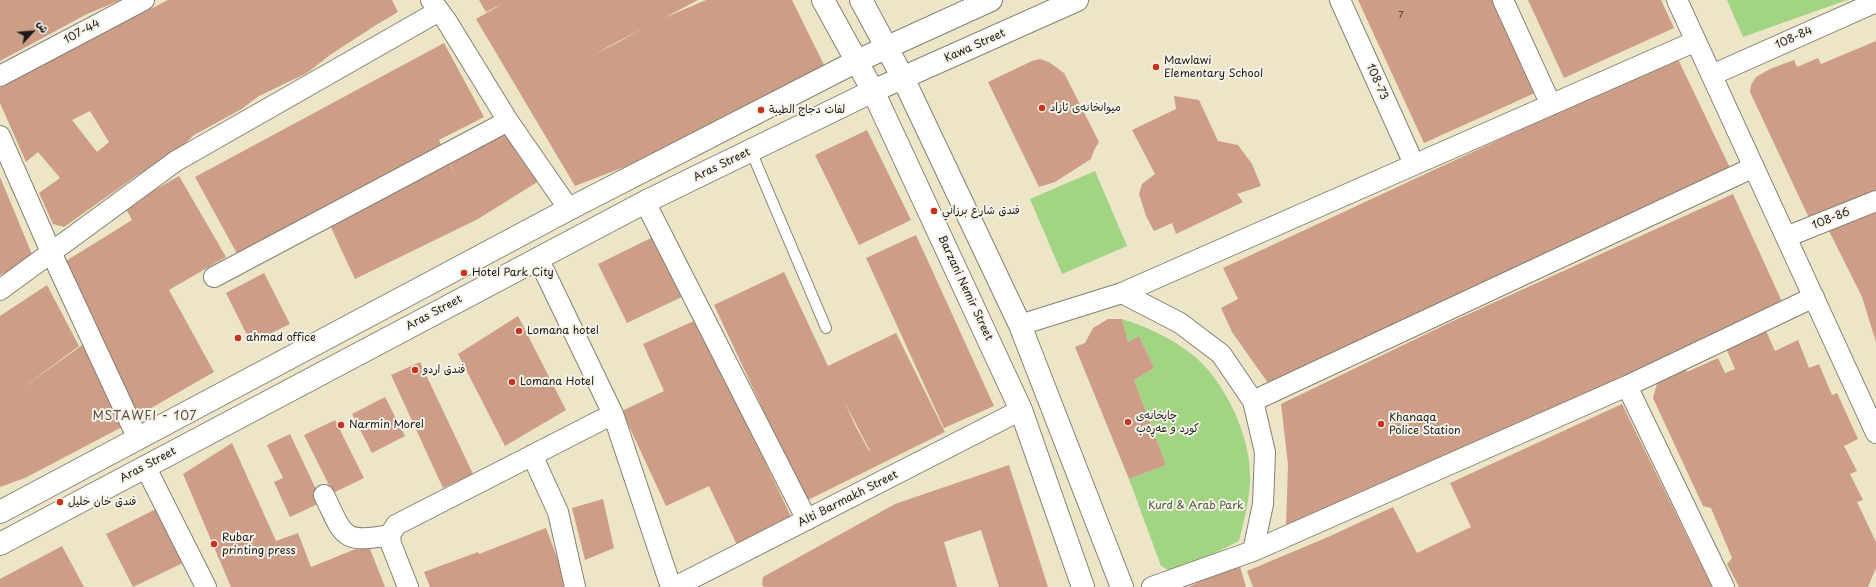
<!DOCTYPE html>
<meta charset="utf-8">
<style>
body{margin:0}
#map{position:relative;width:1876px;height:587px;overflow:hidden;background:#ede5c8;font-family:"Playpen Sans","Playpen Sans Arabic",sans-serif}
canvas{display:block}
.north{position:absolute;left:12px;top:12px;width:40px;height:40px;-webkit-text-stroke:3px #f7f3e8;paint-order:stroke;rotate:64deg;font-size:11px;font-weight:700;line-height:16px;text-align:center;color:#1c1c1c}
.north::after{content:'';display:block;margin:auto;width:14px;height:18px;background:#1c1c1c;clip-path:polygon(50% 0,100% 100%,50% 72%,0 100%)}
</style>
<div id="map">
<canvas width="1876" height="587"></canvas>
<div class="north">ش</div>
</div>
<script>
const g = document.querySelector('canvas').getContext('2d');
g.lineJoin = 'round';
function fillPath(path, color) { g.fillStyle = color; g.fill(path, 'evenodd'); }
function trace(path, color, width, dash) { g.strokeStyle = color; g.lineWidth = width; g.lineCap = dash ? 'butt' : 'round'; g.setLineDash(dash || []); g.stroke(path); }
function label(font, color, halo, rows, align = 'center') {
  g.font = font + ' "Playpen Sans","Playpen Sans Arabic",sans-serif'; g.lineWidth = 4; g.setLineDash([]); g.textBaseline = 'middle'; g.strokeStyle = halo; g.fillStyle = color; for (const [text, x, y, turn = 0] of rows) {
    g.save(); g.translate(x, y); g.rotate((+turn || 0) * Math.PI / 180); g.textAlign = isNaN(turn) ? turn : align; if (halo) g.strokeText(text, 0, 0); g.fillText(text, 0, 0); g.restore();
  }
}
fillPath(new Path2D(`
 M 1727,0 L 1847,0 L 1743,37 Z
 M 1095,171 L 1127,246 L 1062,274 L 1030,199 Z
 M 1122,319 C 1148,327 1171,338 1193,355 C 1226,382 1252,439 1250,481 C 1249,502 1244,521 1239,541 L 1174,573 L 1161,566 L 1129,479 L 1166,465 L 1134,380 L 1154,368 L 1139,336 L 1128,342 Z`), '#a1d483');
fillPath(new Path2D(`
 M 0,0 L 121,0 L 87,14 L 0,61 Z
 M 168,0 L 392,0 L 398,12 L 376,25 L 330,55 L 307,73 L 259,96 L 240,110 L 194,135 L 173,155 L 136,176 L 64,227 L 53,224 L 39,193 L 60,178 L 38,152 L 26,162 L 0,103 L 0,86 ZM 90,111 L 109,142 L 97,152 L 72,120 Z
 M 479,0 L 698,0 L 664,18 L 706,0 L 792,0 L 826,69 L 632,164 L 575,186 L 476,19 L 504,3 L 486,12 ZM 645,27 L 617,43 L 593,55 Z
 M 1358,0 L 1493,0 L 1535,93 L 1424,143 Z
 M 1528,0 L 1661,0 L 1674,28 L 1564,78 Z
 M 1876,41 L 1876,190 L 1809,218 L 1750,92 L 1751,85 L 1756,77 L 1770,69 L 1794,60 L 1797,67 L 1818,58 L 1821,64 Z
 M 444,43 L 484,117 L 439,140 L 444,153 L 241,261 L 195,177 Z
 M 1677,57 L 1731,170 L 1268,383 L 1232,332 L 1221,308 L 1238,299 L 1223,268 Z
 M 1040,59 L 1049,62 L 1064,73 L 1099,142 L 1094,150 L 1091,159 L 1055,182 L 1039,187 L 988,82 L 1032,61 Z
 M 1174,96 L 1199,100 L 1218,141 L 1238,145 L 1252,164 L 1261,186 L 1237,194 L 1243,202 L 1176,234 L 1172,223 L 1154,231 L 1146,216 L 1139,194 L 1142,184 L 1155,174 L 1132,130 L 1176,109 Z
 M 509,126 L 539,181 L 478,219 L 355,279 L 327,219 L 445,155 L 456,177 L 446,155 Z
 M 867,130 L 911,220 L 859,245 L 815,155 Z
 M 179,176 L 226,257 L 169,290 L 214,372 L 139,415 L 97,339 L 66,261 L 132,220 L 125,207 Z
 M 0,177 L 34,259 L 0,275 Z
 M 1733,194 L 1783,304 L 1504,433 L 1286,525 L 1288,465 L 1281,404 L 1451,322 Z
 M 1876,208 L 1876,342 L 1862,297 L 1829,231 Z
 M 659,234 L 688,294 L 627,323 L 598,264 Z
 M 916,235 L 994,406 L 944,428 L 866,258 Z
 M 784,272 L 828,366 L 896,333 L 945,432 L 806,501 L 714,305 ZM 844,401 L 870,451 L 869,451 L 855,425 Z
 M 264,273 L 290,324 L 251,343 L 226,293 Z
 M 47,285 L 79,346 L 17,392 L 85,343 L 122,427 L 25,478 L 0,487 L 0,316 Z
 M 518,316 L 566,410 L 505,446 L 458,354 Z
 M 698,319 L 793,521 L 738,547 L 709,486 L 666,506 L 622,411 L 664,391 L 643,344 Z
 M 1108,319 L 1122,319 L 1128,342 L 1139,336 L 1154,368 L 1134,380 L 1166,465 L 1129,479 L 1075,347 L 1085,343 L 1093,328 Z
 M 1766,331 L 1775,351 L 1798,340 L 1809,368 L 1819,364 L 1832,395 L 1837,393 L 1858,439 L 1844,446 L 1857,471 L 1850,474 L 1863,500 L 1857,502 L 1876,542 L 1876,568 L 1868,587 L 1739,587 L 1727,564 L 1732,558 L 1711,508 L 1703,506 L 1653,398 L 1657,383 L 1686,368 L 1687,372 L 1718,358 L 1725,373 L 1735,369 L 1726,348 Z
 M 420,362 L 473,474 L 443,488 L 391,375 Z
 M 385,397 L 405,436 L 372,453 L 352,414 Z
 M 1622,404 L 1712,587 L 1253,587 L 1247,571 L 1328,537 L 1393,507 L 1417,553 L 1471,527 L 1450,483 Z
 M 335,420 L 364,478 L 333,493 L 304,435 Z
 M 290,434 L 322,502 L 290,517 L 274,482 L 283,478 L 267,445 Z
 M 232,443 L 276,541 L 298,533 L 311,567 L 368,544 L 385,587 L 231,587 L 183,474 Z
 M 1009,465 L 1048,587 L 999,587 L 981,530 L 944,542 L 957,587 L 764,587 L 762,585 L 763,577 L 895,504 Z
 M 603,499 L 614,548 L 585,560 L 572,508 Z
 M 156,509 L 183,563 L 133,587 L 106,534 Z
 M 546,528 L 568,587 L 430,587 L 424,572 L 478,552 L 479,554 Z
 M 62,546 L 84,587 L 0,587 L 0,579 Z
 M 1239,563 L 1246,587 L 1188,587 Z`), '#cd9d88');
const lane = new Path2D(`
 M 751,151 L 826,328`);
const street = new Path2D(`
 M 431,0 L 446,20 L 508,121 L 569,209
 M 1340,0 L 1414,164
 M 1503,0 L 1551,105
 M 1677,0 L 1876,433
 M 1712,75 L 1876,2
 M 0,76 L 144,0
 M 0,136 L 51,252 L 138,439
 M 645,202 L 807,520
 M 1786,237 L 1876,201
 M 538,258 L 613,414 L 671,587
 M 214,277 L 508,121
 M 0,290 L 176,161 L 439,11
 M 1122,293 L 1180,323 L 1221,354 L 1253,401 L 1265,452 L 1263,504 L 1253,551
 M 1020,325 L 1122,293 L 1696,41
 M 1627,386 L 1724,587
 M 1253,401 L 1754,167
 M 532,455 L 558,512 L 575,587
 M 145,466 L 206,587
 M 324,495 C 344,536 341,544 390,535
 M 408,587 L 391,544 L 390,535 L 396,525 L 613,414
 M 675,587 L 1021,410
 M 1152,587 L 1253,551 L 1627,386 L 1814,297`);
const primary = new Path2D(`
 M 823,0 L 873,91 L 1021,410 L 1083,587
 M 861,0 L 903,78 L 1020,325 L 1122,587
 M 0,512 L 569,209 L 857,61 L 991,0
 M 0,544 L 645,202 L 873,91 L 1077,0`);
trace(lane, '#848072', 12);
trace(street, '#848072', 22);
trace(primary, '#848072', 24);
trace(lane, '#fff', 10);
trace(street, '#fff', 20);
trace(primary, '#fff', 22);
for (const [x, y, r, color] of [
 [1156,67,4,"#c8321e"],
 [1042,108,4,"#c8321e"],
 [761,110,4,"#c8321e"],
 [934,211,4,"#c8321e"],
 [464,273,4,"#c8321e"],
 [519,331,4,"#c8321e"],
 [238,338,4,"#c8321e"],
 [415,370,4,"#c8321e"],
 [512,382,4,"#c8321e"],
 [1128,422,4,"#c8321e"],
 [1381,424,4,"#c8321e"],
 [341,425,4,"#c8321e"],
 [60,502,4,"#c8321e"],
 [214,544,4,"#c8321e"]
]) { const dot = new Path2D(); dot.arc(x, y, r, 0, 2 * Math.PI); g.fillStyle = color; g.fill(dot); trace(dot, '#f7f3e8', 1.5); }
label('9px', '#483c37', null, [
 ["7",1401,16]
]);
label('11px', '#1c1c1c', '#f7f3e8', [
 ["107-44",82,32,-28],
 ["108-84",1794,38,-24],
 ["Kawa Street",975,46,-24],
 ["108-73",1377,82,66],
 ["Aras Street",722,165,-26],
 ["108-86",1831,219,-22],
 ["Barzani Nemir Street",965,288,65],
 ["Aras Street",434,313,-28],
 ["Aras Street",148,465,-28],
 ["Alti Barmakh Street",848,499,-27]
]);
label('11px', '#1c1c1c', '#f7f3e8', [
 ["Mawlawi",1164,61],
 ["Elementary School",1164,74],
 ["میوانخانەی ئازاد",1050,108],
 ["لفات دجاج الطيبة",769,110],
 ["فندق شارع برزاني",942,211],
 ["Hotel Park City",472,273],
 ["Lomana hotel",527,331],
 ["ahmad office",246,338],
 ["فندق اردو",423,370],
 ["Lomana Hotel",520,382],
 ["چایخانەی",1136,416],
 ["کورد و عەڕەب",1136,429],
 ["Khanaqa",1389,418],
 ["Police Station",1389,431],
 ["Narmin Morel",349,425],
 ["فندق خان خليل",68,502],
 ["Rubar",222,538],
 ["printing press",222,551]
], 'left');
label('11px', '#4b5c40', '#f7f3e8', [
 ["Kurd & Arab Park",1196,506]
]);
g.letterSpacing = '1px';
label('12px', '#5a4942', '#f7f3e8', [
 ["MSTAWFI - 107",145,417]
]);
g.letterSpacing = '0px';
</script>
